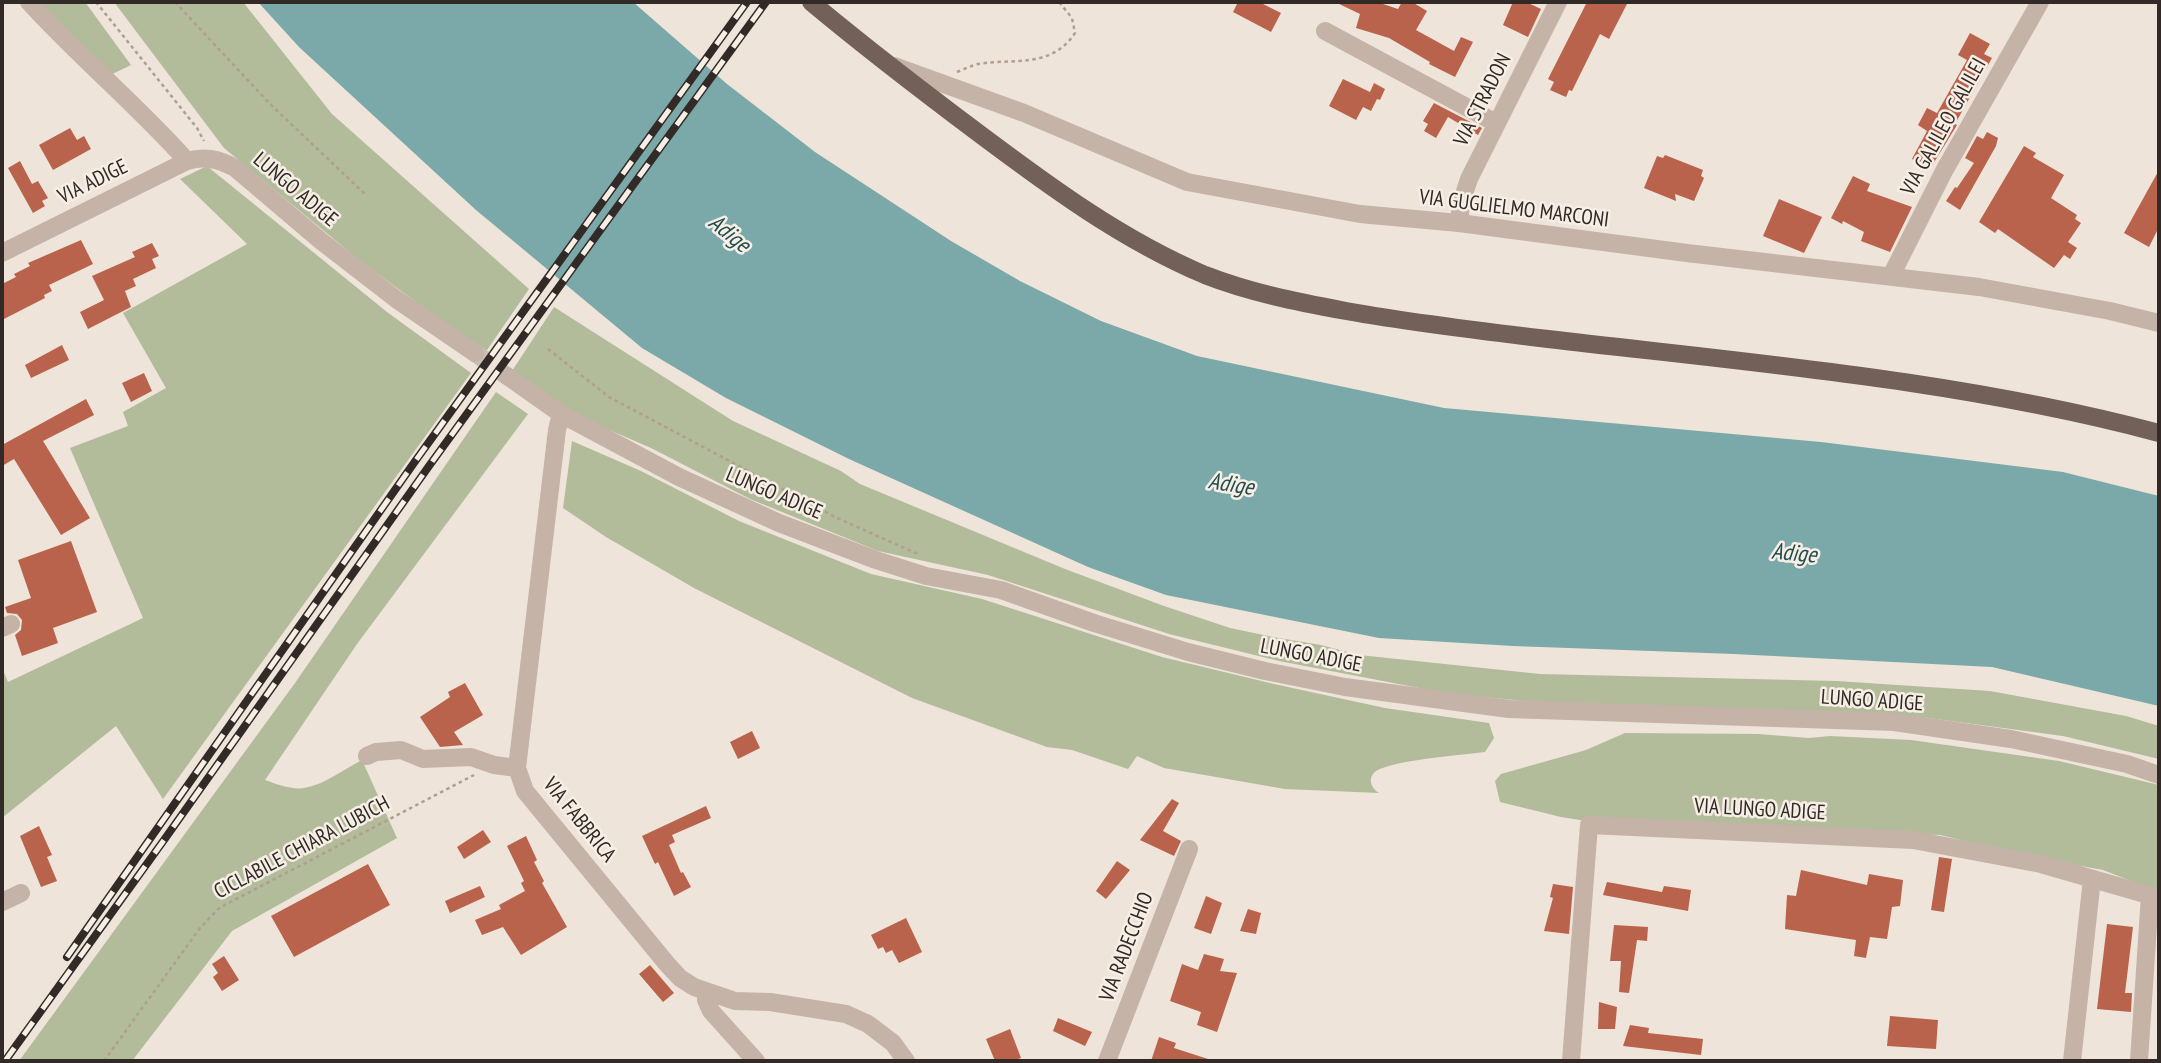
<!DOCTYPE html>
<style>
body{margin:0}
#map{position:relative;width:2161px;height:1063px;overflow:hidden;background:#eee4d9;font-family:"PT Sans Narrow",sans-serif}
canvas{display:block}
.frame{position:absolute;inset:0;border:4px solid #322a27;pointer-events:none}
</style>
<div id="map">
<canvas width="2161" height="1063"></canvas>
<div class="frame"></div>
</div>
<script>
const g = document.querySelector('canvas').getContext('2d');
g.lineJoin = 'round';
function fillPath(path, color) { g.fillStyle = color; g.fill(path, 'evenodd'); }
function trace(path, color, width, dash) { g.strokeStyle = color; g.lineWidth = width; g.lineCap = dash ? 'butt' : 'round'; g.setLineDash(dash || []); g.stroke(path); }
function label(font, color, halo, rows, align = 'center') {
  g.font = font + ' "PT Sans Narrow",sans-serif'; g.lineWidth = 5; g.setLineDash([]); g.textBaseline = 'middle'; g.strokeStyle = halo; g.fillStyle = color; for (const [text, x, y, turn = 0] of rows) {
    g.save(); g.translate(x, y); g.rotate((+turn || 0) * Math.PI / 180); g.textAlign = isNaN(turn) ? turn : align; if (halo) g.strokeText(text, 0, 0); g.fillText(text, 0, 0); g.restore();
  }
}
fillPath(new Path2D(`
 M 29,2 L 85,2 L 131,65 L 102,79 Z
 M 114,2 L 243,2 L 332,114 L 529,289 L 485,353 L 359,260 L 224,148 Z
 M 207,166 L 387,312 L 471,373 L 163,799 L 116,726 L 2,818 L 2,668 L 8,682 L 143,618 L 70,448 L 128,426 L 123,412 L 166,388 L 123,313 L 247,244 L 180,179 Z
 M 554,307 L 733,421 L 841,471 L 860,484 L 1065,569 L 1164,606 L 1230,628 L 1273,637 L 1321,645 L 1359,655 L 1540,674 L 1836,681 L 1990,691 L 2126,716 L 2159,726 L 2159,759 L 2063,736 L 1913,716 L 1553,704 L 1445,693 L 1279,661 L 1169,634 L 988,575 L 878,551 L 750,499 L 651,448 L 568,412 L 512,371 Z
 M 496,392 L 528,414 L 357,644 L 265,780 C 276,784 292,790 304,788 C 324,785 344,769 362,760 L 397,838 L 232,931 L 132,1061 L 19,1061 L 295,683 Z
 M 572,441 L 641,471 L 739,521 L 871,574 L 982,599 L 1162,657 L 1274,684 L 1385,708 L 1489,723 L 1494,738 L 1485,752 C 1461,755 1394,760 1376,771 C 1367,778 1371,788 1379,793 L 1285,789 L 1164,768 L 1137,756 L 1128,769 L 1072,750 L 1047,747 L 912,698 L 694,588 L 606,537 L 563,508 Z
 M 1625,733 L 1758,734 L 1809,738 L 1830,736 L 1911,740 L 2059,761 L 2159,785 L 2159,892 L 2103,870 L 2032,857 L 1940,835 L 1599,823 L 1561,817 L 1500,802 L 1495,781 L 1501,774 L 1586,750 Z`), '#b2bc9b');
fillPath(new Path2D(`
 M 258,2 L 633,2 L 727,84 L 815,152 L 951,241 L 1020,281 L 1101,321 L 1197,356 L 1444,408 L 1821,442 L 2063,472 L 2159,496 L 2159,706 L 1992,667 L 1734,654 L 1513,646 L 1379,638 L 1166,595 L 1088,567 L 849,459 L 726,398 L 642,348 L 476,210 L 299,47 Z`), '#7ba8a8');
fillPath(new Path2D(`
 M 1238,2 L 1259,2 L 1281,13 L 1271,32 L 1233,12 Z
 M 1335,2 L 1377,2 L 1398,9 L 1402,2 L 1412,2 L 1427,11 L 1416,30 L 1454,51 L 1461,37 L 1473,42 L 1455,77 L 1429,64 L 1430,62 L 1389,38 L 1356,28 L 1360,14 Z
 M 1513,2 L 1526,2 L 1541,9 L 1528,37 L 1503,25 Z
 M 1587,2 L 1628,2 L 1609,39 L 1600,34 L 1572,91 L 1569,90 L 1566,97 L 1550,90 L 1554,82 L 1548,79 Z
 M 1970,33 L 1990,44 L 1984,54 L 1992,58 L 1955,124 L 1957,125 L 1930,169 L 1912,159 L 1927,131 L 1918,125 L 1927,108 L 1937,113 L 1967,60 L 1958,55 Z
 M 1343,79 L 1370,92 L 1374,83 L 1385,89 L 1380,100 L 1377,99 L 1371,111 L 1363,107 L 1356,120 L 1329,106 Z
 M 1434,103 L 1482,128 L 1478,135 L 1448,117 L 1436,138 L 1424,131 L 1428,124 L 1423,121 Z
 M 70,128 L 77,140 L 84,136 L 91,149 L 53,170 L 39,145 Z
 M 1987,132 L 1998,138 L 1996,146 L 1960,210 L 1946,201 L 1955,187 L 1957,188 L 1974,163 L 1965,158 L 1977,136 L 1983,139 Z
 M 2024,146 L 2036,153 L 2033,157 L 2064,175 L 2051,198 L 2077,215 L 2075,219 L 2081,223 L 2068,242 L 2077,248 L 2070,259 L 2064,255 L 2054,268 L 1998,229 L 1995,233 L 1979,222 Z
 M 1665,155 L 1703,170 L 1701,176 L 1704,178 L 1694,201 L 1675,194 L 1676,201 L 1644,188 L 1657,156 L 1663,158 Z
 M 20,161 L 32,184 L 38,181 L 48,198 L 42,201 L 45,206 L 33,213 L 8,168 Z
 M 2159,170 L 2159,227 L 2149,247 L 2124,233 Z
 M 1853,176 L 1870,184 L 1867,191 L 1912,207 L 1890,252 L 1861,241 L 1864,232 L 1843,221 L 1842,224 L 1831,218 Z
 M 1779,199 L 1822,217 L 1804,253 L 1763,236 Z
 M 81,240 L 93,264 L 49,285 L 52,291 L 44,295 L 45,298 L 2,320 L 2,284 L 16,277 L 14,274 L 30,266 L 28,263 Z
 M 152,243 L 159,256 L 152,259 L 156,268 L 133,279 L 136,286 L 125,291 L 131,307 L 88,329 L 80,312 L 104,300 L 92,276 L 135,257 L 132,252 Z
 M 62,345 L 69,360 L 31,378 L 25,365 Z
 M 144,373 L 152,391 L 131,402 L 122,383 Z
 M 86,399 L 94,415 L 43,441 L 90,518 L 61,535 L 14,459 L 2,466 L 2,445 Z
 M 71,541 L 97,612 L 53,628 L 58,643 L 22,656 L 15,635 L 21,630 L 22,620 L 17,614 L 7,613 L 5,607 L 31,598 L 18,560 Z
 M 465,683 L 483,715 L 454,732 L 463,745 L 440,747 L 420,717 L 450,697 L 448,692 Z
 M 752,731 L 760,748 L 738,759 L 730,742 Z
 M 1172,799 L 1179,803 L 1163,831 L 1181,841 L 1174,856 L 1140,840 Z
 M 706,806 L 711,818 L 672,835 L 675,842 L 669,845 L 681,873 L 683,872 L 691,887 L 674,896 L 658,862 L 655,864 L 642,836 Z
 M 39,826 L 52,855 L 47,857 L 57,881 L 41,887 L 20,836 Z
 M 483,830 L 491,842 L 464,859 L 457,847 Z
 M 526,836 L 537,860 L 534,862 L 544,881 L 542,883 L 567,927 L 521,955 L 503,927 L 482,935 L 475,920 L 501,909 L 499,905 L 525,891 L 521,883 L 524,881 L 507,846 Z
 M 1939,857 L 1952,859 L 1944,912 L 1931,910 Z
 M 1117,861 L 1130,870 L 1106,899 L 1096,891 Z
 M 368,864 L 390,905 L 294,957 L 271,916 Z
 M 1801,870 L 1867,885 L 1869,874 L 1903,880 L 1900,906 L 1892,907 L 1887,939 L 1870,937 L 1866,958 L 1854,956 L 1856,940 L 1785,929 L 1787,895 L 1796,896 Z
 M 1607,882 L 1662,892 L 1664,886 L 1691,890 L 1688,911 L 1603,895 Z
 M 1553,884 L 1573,887 L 1569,934 L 1544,931 L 1553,898 L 1550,897 Z
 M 480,886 L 485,897 L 450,913 L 445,901 Z
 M 1206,896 L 1222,903 L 1211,934 L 1194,928 Z
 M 1248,909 L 1261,913 L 1256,934 L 1240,931 Z
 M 906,918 L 922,952 L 899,963 L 892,950 L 886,953 L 883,947 L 878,949 L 871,935 Z
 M 2107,924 L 2133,927 L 2125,993 L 2132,993 L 2131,1012 L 2097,1009 Z
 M 1614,925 L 1648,927 L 1647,941 L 1637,940 L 1629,993 L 1619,992 L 1621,961 L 1610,961 Z
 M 1204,954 L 1224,959 L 1220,971 L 1237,973 L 1217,1032 L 1197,1025 L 1201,1012 L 1170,1001 L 1182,964 L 1198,970 Z
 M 224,956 L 239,980 L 222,991 L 213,977 L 218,973 L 212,964 Z
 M 650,965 L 674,993 L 663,1002 L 639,974 Z
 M 1599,1002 L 1617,1007 L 1615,1029 L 1598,1029 Z
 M 1890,1016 L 1938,1020 L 1936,1049 L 1887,1046 Z
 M 1058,1018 L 1092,1032 L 1085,1046 L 1053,1031 Z
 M 1630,1025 L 1649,1028 L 1648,1033 L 1703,1039 L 1701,1055 L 1623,1046 Z
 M 1010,1029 L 1021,1058 L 1012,1061 L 995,1061 L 986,1039 Z
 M 1159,1037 L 1176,1043 L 1174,1048 L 1208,1059 L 1207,1061 L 1151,1061 Z`), '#b9634c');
trace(new Path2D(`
 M 475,353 L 507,376`), '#c8bfb5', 18, [18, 9]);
trace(new Path2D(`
 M 96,2 L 197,128 L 204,141
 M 175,2 L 270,104 L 366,195
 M 957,72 C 964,69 971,66 978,64 C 1014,58 1051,69 1075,33 L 1072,18 L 1059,2
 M 548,349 L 609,397 L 835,517 L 918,554
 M 104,1061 L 200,928 L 219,908 L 474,775`), '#b09e91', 2.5, [3.5, 3.5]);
trace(new Path2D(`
 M 29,2 C 79,57 137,105 187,161
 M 1325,31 L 1496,123
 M 894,66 L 1024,113 L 1187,182 L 1360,214 L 1459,223 L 1687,253 L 1979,287 L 2110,311 L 2159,323
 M 1459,223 L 1461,203 L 1469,179 L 1558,2
 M 2,253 L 187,161 C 205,156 219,159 235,168 L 321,241 L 396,299 L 475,353
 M 1891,276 L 1944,171 L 2040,2
 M 507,376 L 561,414 L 679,477 L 779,523 L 876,560 L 926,576 L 1001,590 L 1094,623 L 1188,652 L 1265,671 L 1345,687 L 1509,709 L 1894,722 L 2011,739 L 2127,764 L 2159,775
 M 561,414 L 557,430 L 517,768 L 525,791 L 667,964 L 680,978 L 694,987 L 735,1001 L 770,1002 L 846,1014 L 868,1024 L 893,1043 L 906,1061
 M 2,628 L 11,624
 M 367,756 L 376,752 L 401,750 L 423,759 L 471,757 L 494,765 L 517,768
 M 2,902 L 21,893
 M 707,993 L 706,1000 L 711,1011 L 756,1061
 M 1107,1061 L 1189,849
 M 1571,1061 L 1589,825 L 1913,840 L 2041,864 L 2159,898
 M 2072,1061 L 2092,879
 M 2139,1061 L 2150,895`), '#c5b3a7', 18);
trace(new Path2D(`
 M 811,2 C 865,47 921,90 977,132 C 1049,186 1122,240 1205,275 C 1251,293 1298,302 1346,311 C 1413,323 1480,331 1548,339 C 1752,363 1960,380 2159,433`), '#736159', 18);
const rail = new Path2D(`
 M 67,957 L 416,460 L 747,2
 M 5,1061 L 164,840 L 429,466 L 766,2`);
trace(rail, '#322a27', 8);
trace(rail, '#f7eee5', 5, [16]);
label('21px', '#322a27', '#f7eee5', [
 ["VIA STRADON",1483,100,-63],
 ["VIA GALILEO GALILEI",1944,127,-61],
 ["VIA ADIGE",93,182,-26],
 ["LUNGO ADIGE",295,190,40],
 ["VIA GUGLIELMO MARCONI",1514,209,7],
 ["LUNGO ADIGE",774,494,23],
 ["LUNGO ADIGE",1311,656,11],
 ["LUNGO ADIGE",1872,701,4],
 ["VIA LUNGO ADIGE",1760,810,3],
 ["VIA FABBRICA",579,820,51],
 ["CICLABILE CHIARA LUBICH",302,848,-28],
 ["VIA RADECCHIO",1127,947,-69]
]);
label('italic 23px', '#214e4f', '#f7eee5', [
 ["Adige",729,234,39],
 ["Adige",1231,485,9],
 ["Adige",1794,554,5]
]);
</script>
